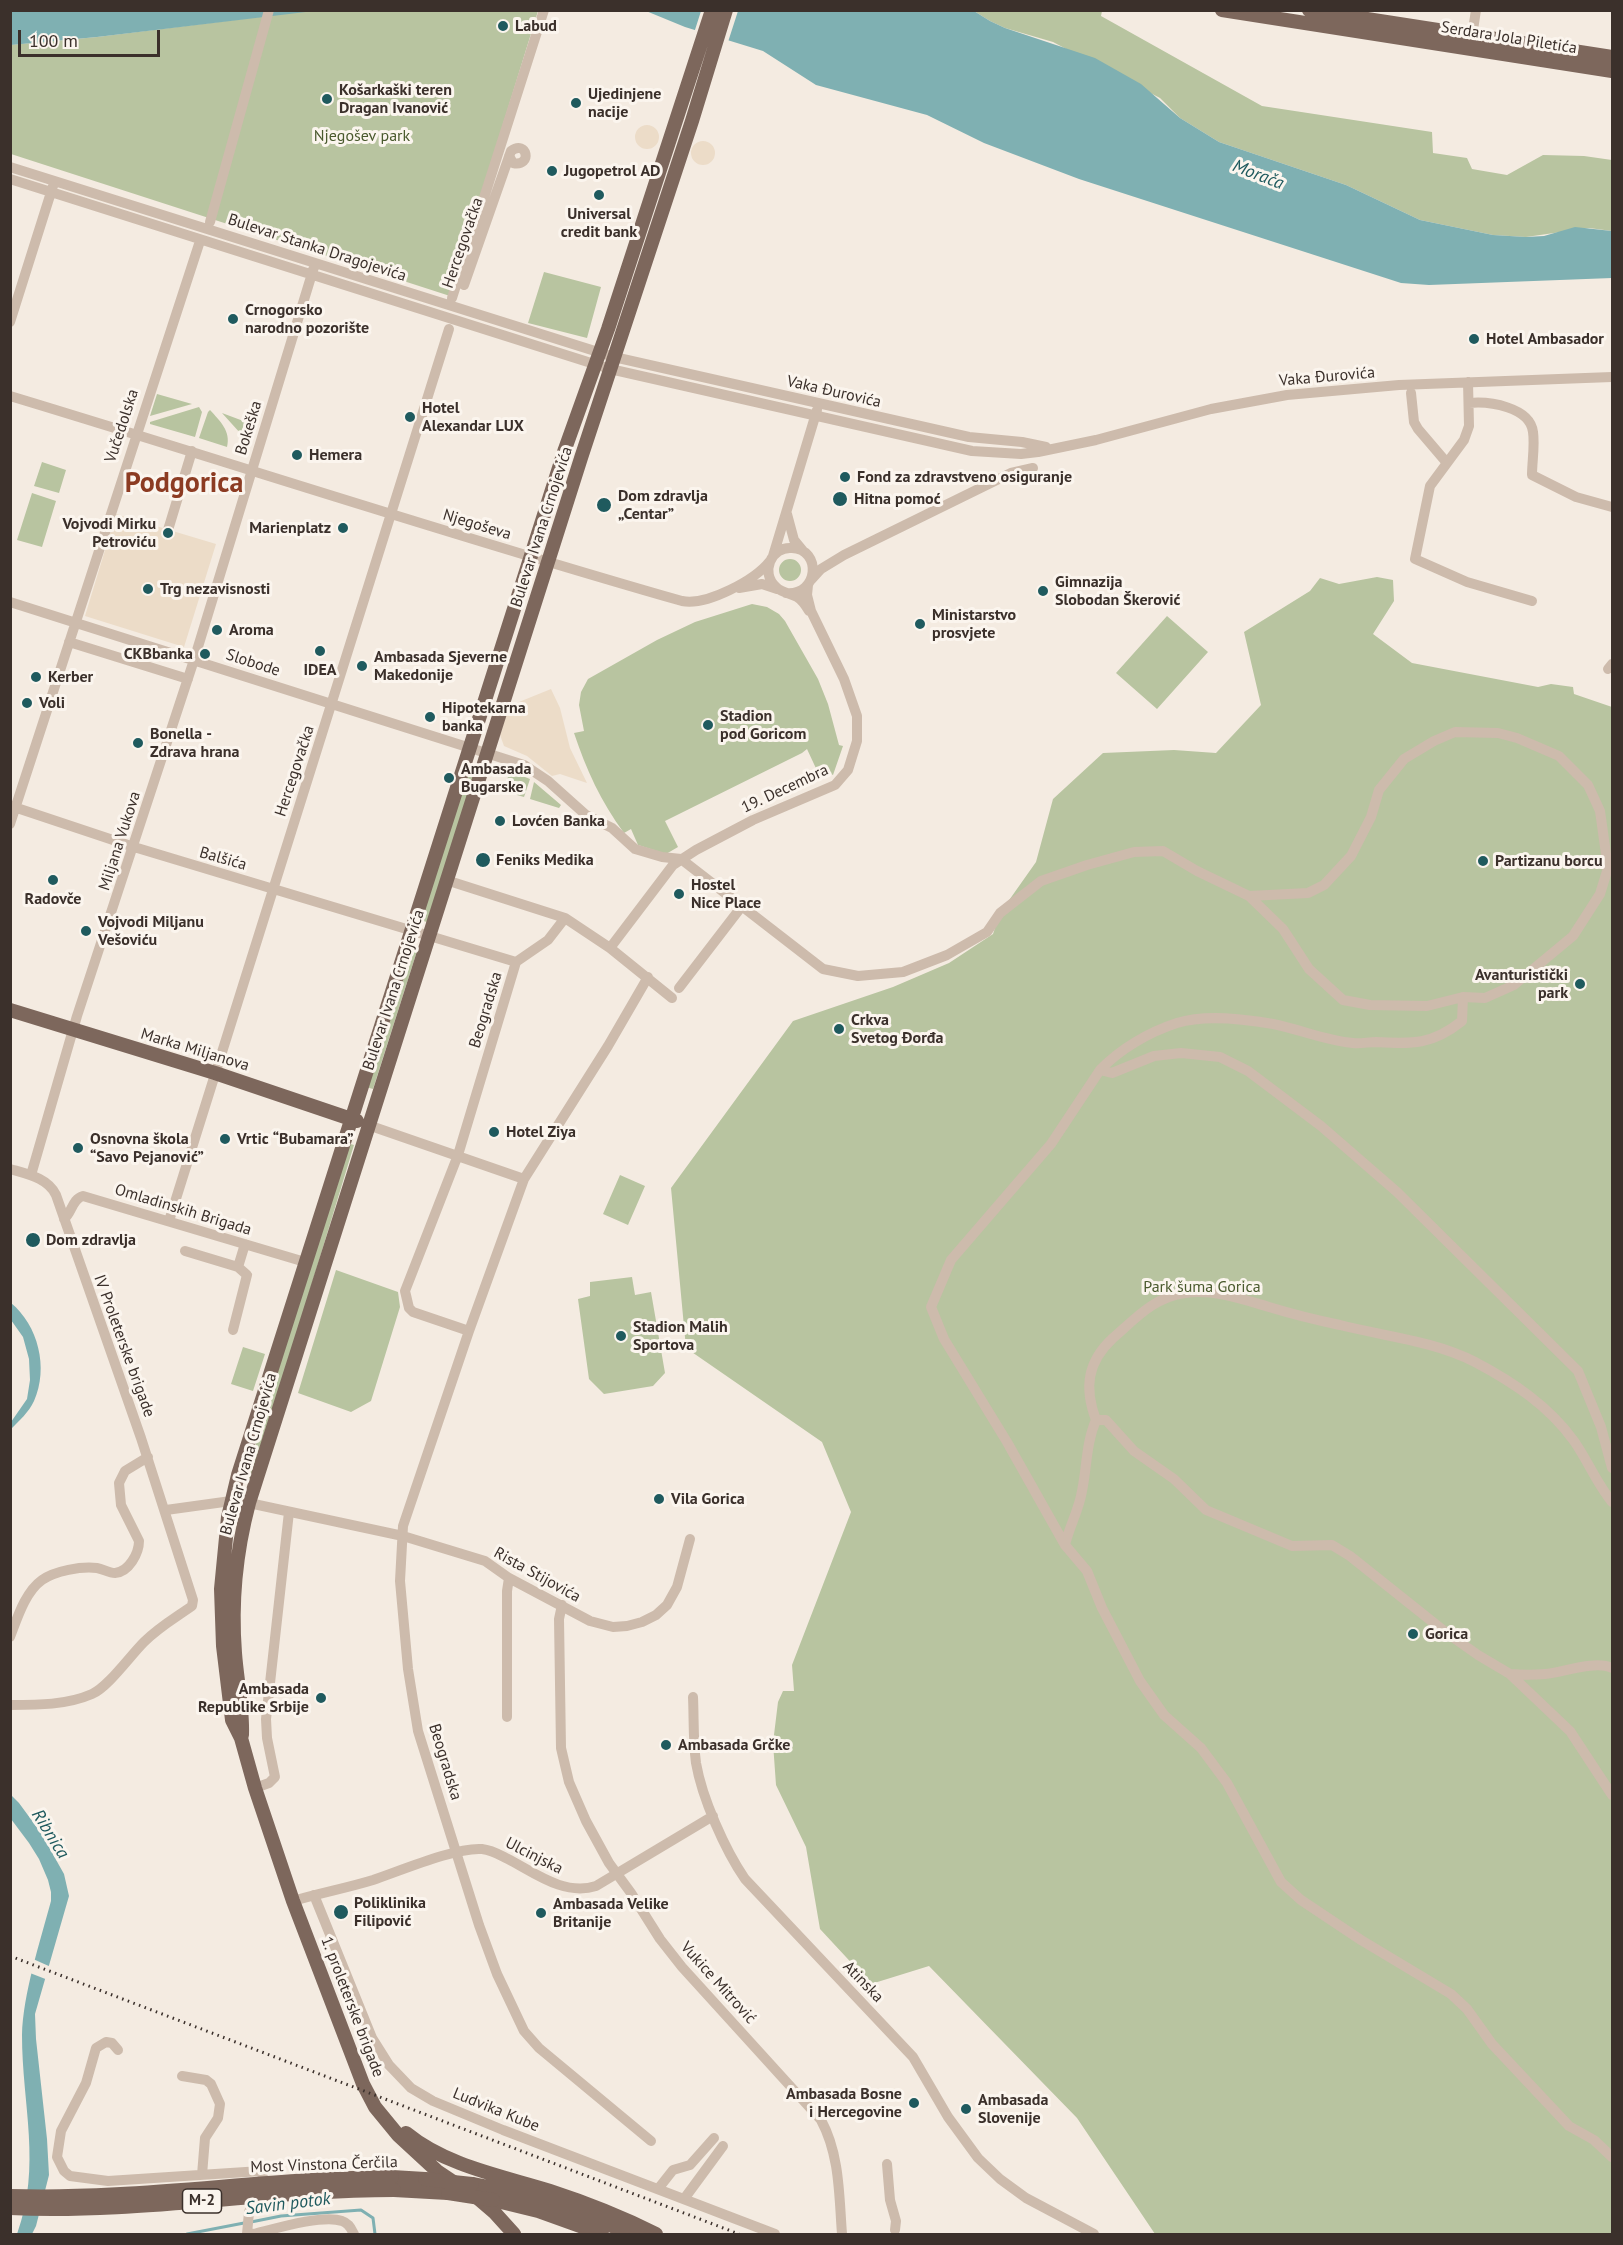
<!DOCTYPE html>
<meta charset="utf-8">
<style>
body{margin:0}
#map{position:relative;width:1623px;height:2245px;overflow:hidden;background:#f4ebe1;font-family:"PT Sans",sans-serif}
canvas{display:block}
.frame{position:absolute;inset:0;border:12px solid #3b302b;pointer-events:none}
.scale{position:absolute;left:18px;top:30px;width:142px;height:27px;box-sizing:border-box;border:3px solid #3b302b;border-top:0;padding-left:8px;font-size:18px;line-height:21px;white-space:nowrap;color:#3b302b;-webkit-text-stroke:4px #fbf5ee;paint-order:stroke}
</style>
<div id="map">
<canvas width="1623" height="2245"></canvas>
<div class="frame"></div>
<div class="scale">100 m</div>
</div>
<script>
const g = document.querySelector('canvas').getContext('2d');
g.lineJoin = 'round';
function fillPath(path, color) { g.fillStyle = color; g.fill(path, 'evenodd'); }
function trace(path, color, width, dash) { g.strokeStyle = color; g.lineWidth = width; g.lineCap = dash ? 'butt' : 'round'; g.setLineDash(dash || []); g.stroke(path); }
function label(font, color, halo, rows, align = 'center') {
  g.font = font + ' "PT Sans",sans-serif'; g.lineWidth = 6; g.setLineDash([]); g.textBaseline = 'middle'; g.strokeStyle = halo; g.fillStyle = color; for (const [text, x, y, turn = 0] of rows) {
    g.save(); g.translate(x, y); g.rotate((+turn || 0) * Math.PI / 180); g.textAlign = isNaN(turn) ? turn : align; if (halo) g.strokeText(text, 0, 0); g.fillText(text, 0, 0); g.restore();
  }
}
fillPath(new Path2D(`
 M 314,10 L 538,11 L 450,296 L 11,154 L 10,45 L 97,37 Z
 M 974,11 L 1102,11 L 1101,16 L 1262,106 L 1432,132 L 1433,153 L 1467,158 L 1472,169 L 1507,175 L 1543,155 L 1584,156 L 1612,160 L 1612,231 L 1589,228 L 1526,237 L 1493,235 L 1420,220 L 1346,185 L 1219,142 L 1180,118 L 1160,98 L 1053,42 L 1005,28 L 990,21 Z
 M 544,272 L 601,287 L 587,338 L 528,323 Z
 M 157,394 L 192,404 L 150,416 Z
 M 199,407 L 202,412 L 195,437 L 150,424 L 150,422 Z
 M 210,410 C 220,421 231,431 227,447 L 199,438 L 208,412 Z
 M 222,413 L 254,425 L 250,437 L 241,434 Z
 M 42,462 L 66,470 L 59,493 L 34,486 Z
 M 32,493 L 56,501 L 42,547 L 17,540 Z
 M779 570a11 11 0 1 1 22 0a11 11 0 1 1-22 0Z
 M 1377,577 L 1393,580 L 1394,601 L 1373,634 L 1412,663 L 1538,687 L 1551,684 L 1573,687 L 1574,694 L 1612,707 L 1612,2234 L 1155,2234 L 1077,2118 L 929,1966 L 871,1984 L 820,1929 L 806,1847 L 776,1785 L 773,1743 L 778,1702 L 783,1691 L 794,1691 L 792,1665 L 851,1512 L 822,1442 L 686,1348 L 671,1188 L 793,1021 L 893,987 L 949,963 L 993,934 L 1000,913 L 1036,862 L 1053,799 L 1103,753 L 1174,750 L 1216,753 L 1261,705 L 1244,632 L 1310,591 L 1320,578 L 1339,584 Z
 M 752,604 L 767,607 L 779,614 L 785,621 L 818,679 L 828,704 L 839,745 L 843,746 L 833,775 L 829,773 L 820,777 L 807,749 L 802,753 L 665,821 L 678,847 L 666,854 L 638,845 L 631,829 L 624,833 C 601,802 586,769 574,733 L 584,731 L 579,705 L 581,692 L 588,679 L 657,640 L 695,622 Z
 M 1167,616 L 1208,652 L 1157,709 L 1116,673 Z
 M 510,771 L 530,779 L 524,797 L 503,791 Z
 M 468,773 L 475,775 L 427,922 L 420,920 Z
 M 534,782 L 561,805 L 559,808 L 530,799 Z
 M 412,946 L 418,948 L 373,1089 L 366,1087 Z
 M 347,1143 L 354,1145 L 252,1481 L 245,1479 Z
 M 620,1175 L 645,1186 L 628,1225 L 603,1214 Z
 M 336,1270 L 398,1292 L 400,1307 L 371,1401 L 351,1412 L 298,1393 Z
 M 632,1277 L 635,1295 L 651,1292 L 665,1373 L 653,1386 L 604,1394 L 589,1379 L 578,1299 L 590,1296 L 590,1282 Z
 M 243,1347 L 265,1354 L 253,1391 L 231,1384 Z`), '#b8c4a0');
fillPath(new Path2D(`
 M635 137a12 12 0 1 1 24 0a12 12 0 1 1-24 0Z
 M691 153a12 12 0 1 1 24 0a12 12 0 1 1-24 0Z
 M 116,514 L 216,544 L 184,647 L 85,616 Z
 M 551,689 L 560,708 L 570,748 L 587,783 L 560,774 L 552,776 L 527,756 L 504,746 L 500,735 L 509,706 Z`), '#ecdcc8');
fillPath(new Path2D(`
 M 10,11 L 314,11 L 97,37 L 11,45 Z
 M 646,11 L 974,11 L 990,21 L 1005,28 L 1095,58 L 1141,84 L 1180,118 L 1219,142 L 1346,185 L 1420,220 L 1493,235 L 1526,237 L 1544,236 L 1575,227 L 1612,231 L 1612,278 L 1429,285 L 1401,283 L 1079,179 L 984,143 L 927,115 L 816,85 L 763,51 L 685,27 Z
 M 11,1303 C 38,1325 49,1368 34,1401 C 29,1412 19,1421 11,1429 L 11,1422 L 27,1399 L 30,1380 L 29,1359 L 23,1337 L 11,1320 Z
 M 11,1795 L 19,1803 L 41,1833 L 64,1874 L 69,1896 L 35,2014 L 36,2039 L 47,2139 L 49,2175 L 36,2226 L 32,2234 L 17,2234 C 42,2166 22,2105 22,2035 C 23,1994 40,1942 51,1901 L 51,1892 L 48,1880 L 39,1859 L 29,1843 L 11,1819 Z`), '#7fb0b2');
fillPath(new Path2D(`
 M 701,11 L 738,11 L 728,42 L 694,33 Z
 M 33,1959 L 51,1967 L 48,1980 L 30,1973 Z`), '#f4ebe1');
trace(new Path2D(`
 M 251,2222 L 281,2216 L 361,2210 L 373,2218 L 375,2234
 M 187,2234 L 244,2223`), '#7fb0b2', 3);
trace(new Path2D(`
 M 1471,43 L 1476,10
 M 10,167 L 614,357 L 969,437 L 1022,442 L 1046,447
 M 10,179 L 610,369 L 972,451 L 1021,454 L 1038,452 L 1096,440 L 1211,409 L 1287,395 L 1399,385 L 1612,377
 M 210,222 L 269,10
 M 464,285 L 511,151 C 527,139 533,167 513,163 L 509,156
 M 452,298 L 544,10
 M 10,322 L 53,186
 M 1468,382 L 1469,426 L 1464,440 L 1430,486 L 1415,559 L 1467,582 L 1532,601
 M 1411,393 L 1414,422 L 1418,429 L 1447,463
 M 10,396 C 235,464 457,537 682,601 C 707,606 755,580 770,561
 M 1469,403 C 1489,401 1530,407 1533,432 C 1535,445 1532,462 1532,475 L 1576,497 L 1612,507
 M 787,514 L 794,540 L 803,551
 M 168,530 L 192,451
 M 773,556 L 817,410
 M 811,580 L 821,569 L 844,555 L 1011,473 L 1033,468
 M 739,588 L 762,584 L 777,589
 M 786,593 C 819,596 822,549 792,548 C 771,546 760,573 776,587 C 782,593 790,593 797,597 C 802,600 806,606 809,611
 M 10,602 L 524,765 L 548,781 L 586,815 L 612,828 L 635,849 L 662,857 L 681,859 L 823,969 L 858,976 L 903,972 L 947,955 L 987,932 L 1000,913 L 1041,881 L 1087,865 L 1134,852 L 1163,851 L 1197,871 L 1249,896 L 1308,893 L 1324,885 L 1351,856 L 1371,817 L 1379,790 L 1404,759 L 1434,741 L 1455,732 L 1498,733 L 1517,738 L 1559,756 L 1588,785 L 1600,811 L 1608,868 L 1600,894 L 1573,936 L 1514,985 L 1485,998 L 1463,997 L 1427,1006 L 1370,1005 L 1343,1000 L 1309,969 L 1283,929 L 1249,896
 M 69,642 L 188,679
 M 1608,669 L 1612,664
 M 11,806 L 134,847 L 516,962
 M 10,824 L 200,241
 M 446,880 L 565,918 L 610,948 L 672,998
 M 610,948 L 673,865 L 696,850 L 753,820 L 835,785 L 848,770 L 857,741 L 857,716 L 844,679 L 811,611 L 807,595 L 808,585
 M 516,962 L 548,940 L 565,918
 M 648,977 L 608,1046 L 524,1179 L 469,1331 L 403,1526 L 400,1581 L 408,1669 L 418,1731 L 479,1925 L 497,1974 L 524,2031 L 539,2048 L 651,2141
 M 679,988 L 742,906
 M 1100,1070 C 1120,1049 1149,1032 1177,1023 C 1206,1014 1244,1019 1273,1024 C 1299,1029 1326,1041 1353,1043 C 1361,1044 1368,1042 1376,1042 C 1413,1044 1432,1045 1462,1021 L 1463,997
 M 368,1125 L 524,1179
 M 10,1169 C 27,1174 48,1178 56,1195 L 141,1438 L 193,1600 L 192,1606 C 175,1618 159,1627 144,1642 C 130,1656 108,1687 92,1694 C 67,1705 38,1705 10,1705
 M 31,1175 L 77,1016 L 194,660 L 314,267
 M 64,1219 C 72,1213 72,1199 83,1196 L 305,1262
 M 169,1221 L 449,329
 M 185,1251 L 238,1267 L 245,1244
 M 233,1330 L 247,1275 L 238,1267
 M 469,1331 L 413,1312 L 409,1308 L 405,1291 L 458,1155 L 516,962
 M 1612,1468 L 1601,1427 L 1578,1371 L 1397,1192 L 1321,1126 L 1248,1071 L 1220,1057 L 1181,1053 L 1154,1056 L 1112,1073 L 1100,1070 L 1051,1144 L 951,1260 L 931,1307 L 944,1339 L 1007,1442 L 1065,1545 L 1087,1571 L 1102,1608 L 1140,1681 L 1164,1715 L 1201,1748 L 1227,1783 L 1281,1882 L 1301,1900 L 1361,1940 L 1451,1994 L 1467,2009 L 1492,2044 L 1569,2126 L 1594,2140 L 1612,2157
 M 1612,1502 C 1597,1484 1588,1461 1574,1441 C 1549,1406 1513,1382 1475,1362 C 1434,1341 1384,1336 1340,1325 C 1316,1320 1292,1314 1269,1307 C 1242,1299 1214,1289 1185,1293 C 1154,1297 1135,1319 1113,1338 C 1087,1362 1084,1388 1096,1420 L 1106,1420 L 1134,1451 L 1174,1479 L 1206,1510 L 1292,1546 L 1332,1545 L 1350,1556 L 1444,1631 L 1478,1655 L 1510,1674 L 1570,1731 L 1612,1795
 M 166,1510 L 231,1501 L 249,1503 L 403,1536 L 485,1561 L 509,1578 L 590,1621 L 613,1627 L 627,1626 L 642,1622 L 656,1615 L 667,1605 L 677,1587 L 690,1539
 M 1065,1545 C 1069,1527 1079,1510 1082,1491 C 1087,1467 1086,1443 1096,1420
 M 562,1605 L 559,1619 L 561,1748 L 569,1782 L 586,1821 L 609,1863 L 631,1893 L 660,1939 L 682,1967 L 821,2120 C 840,2155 839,2196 842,2234
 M 10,1637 C 17,1619 25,1592 42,1580 C 55,1571 81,1566 97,1568 C 103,1569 109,1573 115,1573 C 129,1572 139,1553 139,1541 L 121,1505 L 119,1483 L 125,1471 L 148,1457
 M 1510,1674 C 1522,1675 1534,1675 1545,1674 C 1564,1672 1595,1660 1612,1668
 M 693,1697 C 694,1719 693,1741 696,1763 C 702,1798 725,1850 745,1879 L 913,2057 L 948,2117 L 978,2158 L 1000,2179 L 1026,2198 L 1094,2234
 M 507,1717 L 507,1591 L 509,1578
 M 255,1788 L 269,1783 L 275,1777 L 267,1738 L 266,1719 L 289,1512
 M 314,1895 L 372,2038 L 389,2065 L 411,2088 L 433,2101 L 503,2130 L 775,2234
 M 293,1901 C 320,1893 347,1888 373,1880 C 400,1871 456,1847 482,1849 C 492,1850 500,1855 508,1859 C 535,1873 564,1896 596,1886 L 713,1816
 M 118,2050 L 112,2043 L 106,2042 L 96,2048 L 86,2083 L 61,2131 L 57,2157 L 64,2171 L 70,2176 L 108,2181 L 261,2171 L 263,2177 L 249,2212 L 247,2234
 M 182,2076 L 206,2080 L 211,2084 L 220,2104 L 218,2118 L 205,2138 L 202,2175
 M 887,2164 L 890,2200 L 896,2221 L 895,2230
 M 658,2189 L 673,2170 L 690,2165 L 714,2138
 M 684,2199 L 723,2146
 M 247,2233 L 254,2234 C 274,2229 323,2214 342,2221 C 349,2223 351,2229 354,2234`), '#cdbbac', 10);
trace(new Path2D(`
 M 1222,10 L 1612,71
 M 1309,10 L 1612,57
 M 10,1010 L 215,1073 L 357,1121
 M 242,1735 C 243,1708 237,1680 235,1653 C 231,1602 236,1552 249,1503 L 581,458 L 692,121 L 726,10
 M 406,2133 C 446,2166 502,2176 550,2191 C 587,2203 622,2217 656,2234
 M 392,2177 L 425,2179
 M 455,2183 L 437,2171 L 398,2135 L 375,2107 L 363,2084 L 293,1901 L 255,1788 L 241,1738 L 232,1720 L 223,1646 L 221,1589 L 228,1517 L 238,1475 L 565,449 L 608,329 L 712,10
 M 472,2184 C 528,2194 579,2211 631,2234
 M 394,2190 L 448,2193
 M 474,2195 L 495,2213 L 514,2234
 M 493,2200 L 538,2211 L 602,2234`), '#7d675c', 14);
trace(new Path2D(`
 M 10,1956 L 739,2234`), '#3b302b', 3, [1.5, 4.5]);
trace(new Path2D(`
 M 425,2179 L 472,2184
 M 448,2193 L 493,2200
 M 10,2196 C 138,2200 265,2178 392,2177
 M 10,2208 C 138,2214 266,2190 394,2190`), '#7d675c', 14);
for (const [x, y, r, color] of [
 [503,26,6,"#1f5a5e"],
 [327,99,6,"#1f5a5e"],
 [576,103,6,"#1f5a5e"],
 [552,171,6,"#1f5a5e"],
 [599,195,6,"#1f5a5e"],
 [233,319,6,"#1f5a5e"],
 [1474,339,6,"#1f5a5e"],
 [410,417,6,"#1f5a5e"],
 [297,455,6,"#1f5a5e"],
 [845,477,6,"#1f5a5e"],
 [840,499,8,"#1f5a5e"],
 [604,505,8,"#1f5a5e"],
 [343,528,6,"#1f5a5e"],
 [168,533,6,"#1f5a5e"],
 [148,589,6,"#1f5a5e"],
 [1043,591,6,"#1f5a5e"],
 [920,624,6,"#1f5a5e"],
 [217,630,6,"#1f5a5e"],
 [320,651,6,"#1f5a5e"],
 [205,654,6,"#1f5a5e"],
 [362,666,6,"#1f5a5e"],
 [36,677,6,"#1f5a5e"],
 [27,703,6,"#1f5a5e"],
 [430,717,6,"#1f5a5e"],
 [708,725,6,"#1f5a5e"],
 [138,743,6,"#1f5a5e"],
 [449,778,6,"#1f5a5e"],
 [500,821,6,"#1f5a5e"],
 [483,860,8,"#1f5a5e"],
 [1483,861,6,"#1f5a5e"],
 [53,880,6,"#1f5a5e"],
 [679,894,6,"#1f5a5e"],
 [86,931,6,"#1f5a5e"],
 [1580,984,6,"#1f5a5e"],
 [839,1029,6,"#1f5a5e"],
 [494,1132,6,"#1f5a5e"],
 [225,1139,6,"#1f5a5e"],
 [78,1148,6,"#1f5a5e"],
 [33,1240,8,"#1f5a5e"],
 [621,1336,6,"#1f5a5e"],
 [659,1499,6,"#1f5a5e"],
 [1413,1634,6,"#1f5a5e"],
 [321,1698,6,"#1f5a5e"],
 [666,1745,6,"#1f5a5e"],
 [341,1912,8,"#1f5a5e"],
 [541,1913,6,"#1f5a5e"],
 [914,2103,6,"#1f5a5e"],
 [966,2109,6,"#1f5a5e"]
]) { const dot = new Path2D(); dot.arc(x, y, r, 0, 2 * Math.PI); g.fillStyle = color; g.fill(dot); trace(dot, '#fbf5ee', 2); }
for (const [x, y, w] of [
 [202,2201,39]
]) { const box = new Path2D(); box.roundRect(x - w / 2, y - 12, w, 24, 4.5); g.fillStyle = '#fbf5ee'; g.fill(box); trace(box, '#3b302b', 1.5); }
label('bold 15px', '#3b302b', null, [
 ["M-2",202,2201]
]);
label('bold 16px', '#3b302b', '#fbf5ee', [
 ["Labud",515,26],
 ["Košarkaški teren",339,90],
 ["Dragan Ivanović",339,108],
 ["Ujedinjene",588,94],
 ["nacije",588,112],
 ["Jugopetrol AD",564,171],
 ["Universal",599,214,"center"],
 ["credit bank",599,232,"center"],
 ["Crnogorsko",245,310],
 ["narodno pozorište",245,328],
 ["Hotel Ambasador",1486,339],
 ["Hotel",422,408],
 ["Alexandar LUX",422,426],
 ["Hemera",309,455],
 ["Fond za zdravstveno osiguranje",857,477],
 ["Dom zdravlja",618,496],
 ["„Centar”",618,514],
 ["Hitna pomoć",854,499],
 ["Vojvodi Mirku",156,524,"right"],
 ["Petroviću",156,542,"right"],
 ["Marienplatz",331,528,"right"],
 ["Gimnazija",1055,582],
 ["Slobodan Škerović",1055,600],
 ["Trg nezavisnosti",160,589],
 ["Ministarstvo",932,615],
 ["prosvjete",932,633],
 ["Aroma",229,630],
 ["CKBbanka",193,654,"right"],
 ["Ambasada Sjeverne",374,657],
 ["Makedonije",374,675],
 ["IDEA",320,670,"center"],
 ["Kerber",48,677],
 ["Voli",39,703],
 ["Hipotekarna",442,708],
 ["banka",442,726],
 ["Stadion",720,716],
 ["pod Goricom",720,734],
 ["Bonella -",150,734],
 ["Zdrava hrana",150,752],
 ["Ambasada",461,769],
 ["Bugarske",461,787],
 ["Lovćen Banka",512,821],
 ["Feniks Medika",496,860],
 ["Partizanu borcu",1495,861],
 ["Hostel",691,885],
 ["Nice Place",691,903],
 ["Radovče",53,899,"center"],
 ["Vojvodi Miljanu",98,922],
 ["Vešoviću",98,940],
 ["Avanturistički",1568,975,"right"],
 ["park",1568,993,"right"],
 ["Crkva",851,1020],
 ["Svetog Đorđa",851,1038],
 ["Hotel Ziya",506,1132],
 ["Osnovna škola",90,1139],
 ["“Savo Pejanović”",90,1157],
 ["Vrtic “Bubamara”",237,1139],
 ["Dom zdravlja",46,1240],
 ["Stadion Malih",633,1327],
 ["Sportova",633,1345],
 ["Vila Gorica",671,1499],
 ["Gorica",1425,1634],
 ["Ambasada",309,1689,"right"],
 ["Republike Srbije",309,1707,"right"],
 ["Ambasada Grčke",678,1745],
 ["Poliklinika",354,1903],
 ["Filipović",354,1921],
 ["Ambasada Velike",553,1904],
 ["Britanije",553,1922],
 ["Ambasada Bosne",902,2094,"right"],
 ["i Hercegovine",902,2112,"right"],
 ["Ambasada",978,2100],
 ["Slovenije",978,2118]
], 'left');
label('16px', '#3b302b', '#fbf5ee', [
 ["Serdara Jola Piletića",1509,38,9],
 ["Hercegovačka",463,243,-71],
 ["Bulevar Stanka Dragojevića",317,248,18],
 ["Vaka Đurovića",1327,377,-5],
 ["Vaka Đurovića",834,392,13],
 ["Vučedolska",122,426,-72],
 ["Bokeška",249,428,-73],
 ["Njegoševa",477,525,17],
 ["Bulevar Ivana Crnojevića",542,527,-72],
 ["Slobode",253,663,18],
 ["Hercegovačka",295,771,-72],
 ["19. Decembra",785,789,-25],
 ["Miljana Vukova",120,841,-72],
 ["Balšića",223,859,16],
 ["Bulevar Ivana Crnojevića",394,990,-72],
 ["Beogradska",486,1010,-73],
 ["Marka Miljanova",195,1050,17],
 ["Omladinskih Brigada",183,1210,17],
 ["IV Proleterske brigade",124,1346,70],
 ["Bulevar Ivana Crnojevića",249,1454,-74],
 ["Rista Stijovića",537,1575,29],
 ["Beogradska",445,1762,73],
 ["Ulcinjska",534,1856,27],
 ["Atinska",863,1982,46],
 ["Vukice Mitrović",718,1983,48],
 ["1. proleterske brigade",352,2007,69],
 ["Ludvika Kube",496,2110,22],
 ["Most Vinstona Čerčila",324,2165,-2]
]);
label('16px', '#4a5a2e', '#fbf5ee', [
 ["Njegošev park",362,136],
 ["Park šuma Gorica",1202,1287]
]);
label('italic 18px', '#1f5a5e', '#fbf5ee', [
 ["Morača",1258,175,21],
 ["Ribnica",50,1834,58],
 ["Savin potok",288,2204,-7]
]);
label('bold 28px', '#8c3b22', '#fbf5ee', [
 ["Podgorica",184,484]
]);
</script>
